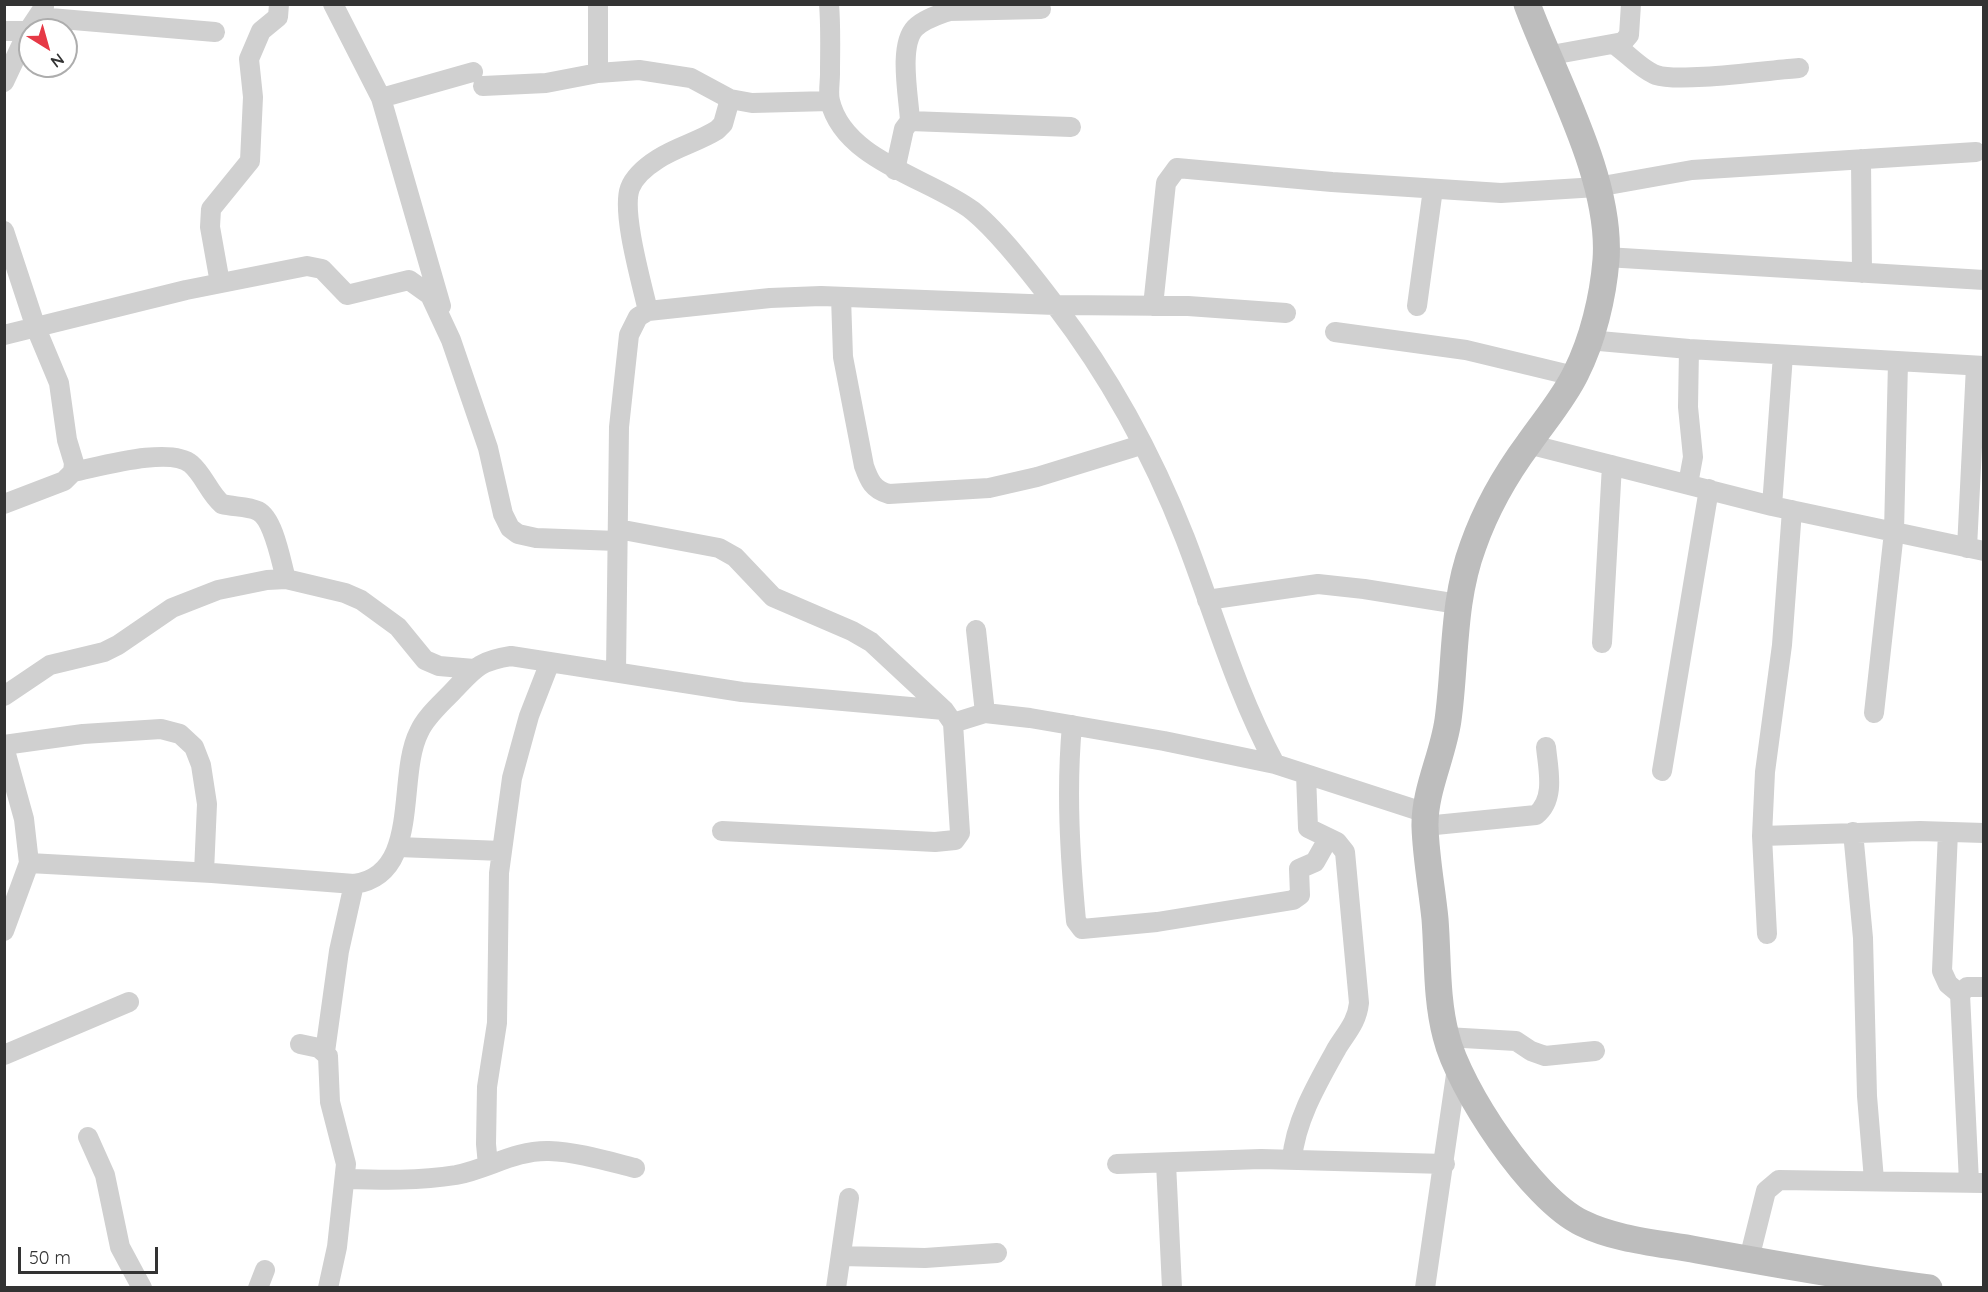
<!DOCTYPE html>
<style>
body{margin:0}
#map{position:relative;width:1988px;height:1292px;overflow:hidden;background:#fff;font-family:Quicksand,sans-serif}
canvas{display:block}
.frame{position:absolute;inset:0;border:6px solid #333;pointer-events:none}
.north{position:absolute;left:18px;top:18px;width:60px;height:60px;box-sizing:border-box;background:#fff;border:2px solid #adadad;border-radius:50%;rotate:143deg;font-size:16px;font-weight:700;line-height:24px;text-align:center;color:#333}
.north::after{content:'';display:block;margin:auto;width:21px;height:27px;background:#e63946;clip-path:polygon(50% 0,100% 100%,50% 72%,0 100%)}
.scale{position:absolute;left:18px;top:1247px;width:140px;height:27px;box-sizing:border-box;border:3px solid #333;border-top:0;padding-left:8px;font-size:18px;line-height:21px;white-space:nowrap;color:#333;-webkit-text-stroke:4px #fff;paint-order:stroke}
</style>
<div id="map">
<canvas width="1988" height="1292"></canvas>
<div class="frame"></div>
<div class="north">N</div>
<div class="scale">50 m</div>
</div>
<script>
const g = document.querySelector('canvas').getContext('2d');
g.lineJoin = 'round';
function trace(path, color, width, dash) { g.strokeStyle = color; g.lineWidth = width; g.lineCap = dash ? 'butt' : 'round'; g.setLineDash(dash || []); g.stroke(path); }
trace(new Path2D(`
 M 333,4 L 381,98 L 441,306
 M 829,4 C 831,27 830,51 830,74 C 830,82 828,93 830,101 C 844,161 932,179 973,211 C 1000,233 1033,276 1055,305 C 1108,374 1153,456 1185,538 C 1215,616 1235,689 1275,764 L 1426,813
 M 38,17 L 215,32
 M 4,31 L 28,31
 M 1615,45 C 1628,54 1642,70 1656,75 C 1679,83 1770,70 1799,68
 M 1546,56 L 1623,42 L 1629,35 L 1631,4
 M 598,73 L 598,4
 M 4,82 L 28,31 L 44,7
 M 483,86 L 546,83 L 598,73 L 639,70 L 691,78 L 730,99 L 752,103 L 830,101
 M 381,98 L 473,72
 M 910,121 C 909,98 898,46 915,28 C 924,19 938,15 949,11 L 1041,9
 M 1861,159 L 1862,273
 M 895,170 L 904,129 L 910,121 L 1071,127
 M 4,231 L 36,328 L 59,383 L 67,440 L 74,463 L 73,472 L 64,481 L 4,504
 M 1606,257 L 1984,280
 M 220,283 L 210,227 L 211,209 L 250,161 L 253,97 L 249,59 L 261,31 L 278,17 L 279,4
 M 841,297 L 843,357 L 864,466 C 869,480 873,490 889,494 L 989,488 L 1037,477 L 1141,445
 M 1153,306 L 1166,183 L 1177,168 L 1332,182 L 1501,193 L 1597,187 L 1692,170 L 1976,152
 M 1417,306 L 1433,189
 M 648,311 C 642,284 621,212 630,188 C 635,175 647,166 658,159 C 676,147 698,142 717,130 L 723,124 L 730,99
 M 1335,332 L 1466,350 L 1574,376
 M 4,335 L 186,290 L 307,266 L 322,269 L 347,295 L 409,280 L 430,295 L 451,340 L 488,448 L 503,514 L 510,528 L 518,534 L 536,538 L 617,541
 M 1588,340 L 1689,349 L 1984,366
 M 1528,444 L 1772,506 L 1984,551
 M 73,472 C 99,467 170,446 191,464 C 204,475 209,493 222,504 C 233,507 248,506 258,511 C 274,519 281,562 286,579
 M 1688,484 L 1693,457 L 1688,407 L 1689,349
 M 1772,506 L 1783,355
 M 1792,510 L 1782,645 L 1765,772 L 1762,836 L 1920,831 L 1984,833
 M 618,529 L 719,548 L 735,557 L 773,597 L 852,631 L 871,642 L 944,710 L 953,723 L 960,833 L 955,840 L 935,842 L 722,831
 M 1967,548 L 1976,366
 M 1207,600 L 1318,584 L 1364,589 L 1458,604
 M 976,630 L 985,713
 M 1602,643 L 1612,465
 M 616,672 L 619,427 L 629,335 L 638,317 L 648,311 L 770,298 L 821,296 L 1055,305 L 1188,306 L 1286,313
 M 4,696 L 50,665 L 104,652 L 118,645 L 172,608 L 218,590 L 267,580 L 286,579 L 345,593 L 361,600 L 398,627 L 425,660 L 439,666 L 474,669
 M 1874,713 L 1894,532 L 1898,362
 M 953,723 L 985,713 L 1030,718 L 1164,741 L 1275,764
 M 1072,725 C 1066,791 1070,855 1076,921 L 1082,929 L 1157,922 L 1293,900 L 1300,895 L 1299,869 L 1315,862 L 1328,839
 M 4,745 L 83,734 L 161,729 L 180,734 L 194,747 L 201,765 L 207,804 L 204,872
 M 4,747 L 24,819 L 29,863 L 4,931
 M 1662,771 L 1709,489
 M 1425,826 L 1536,815 C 1556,799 1548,769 1546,747
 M 1853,832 L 1863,938 L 1867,1096 L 1874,1180
 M 1948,832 L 1942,971 L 1948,984 L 1960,994
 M 1762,836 L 1767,934
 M 398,847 L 502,851
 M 29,863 L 212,873 L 354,884 C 422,875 396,777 419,732 C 426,716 442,703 454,690 C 475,668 479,661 511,656 L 742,692 L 944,710
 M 1446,1037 L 1516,1041 L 1531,1051 L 1545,1056 L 1595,1051
 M 300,1044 L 319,1048 L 328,1056 L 330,1102 L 346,1164 L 337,1247 L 328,1288
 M 325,1052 L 339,951 L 354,884
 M 4,1055 L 129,1002
 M 88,1137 L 105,1175 L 120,1247 L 142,1288
 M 1292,1160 C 1295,1121 1318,1082 1337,1048 C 1347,1032 1357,1022 1359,1003 L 1345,852 L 1337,842 L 1308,828 L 1306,774
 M 1166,1163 L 1172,1288
 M 1117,1164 L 1261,1159 L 1445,1164
 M 488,1165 L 486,1144 L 487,1087 L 497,1023 L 499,873 L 512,778 L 529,716 L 550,662
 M 345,1179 C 382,1180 419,1181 456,1175 C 488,1169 515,1150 549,1151 C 578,1152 607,1161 635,1168
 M 1969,1182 L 1960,994 L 1967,987 L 1984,987
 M 841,1256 L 925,1258 L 997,1253
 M 1749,1259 L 1766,1191 L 1779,1180 L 1984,1183
 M 258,1288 L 265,1270
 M 836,1288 L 849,1198
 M 1425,1288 L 1457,1068`), '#d0d0d0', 20);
trace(new Path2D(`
 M 1527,4 C 1555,80 1612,179 1606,260 C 1603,297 1593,339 1576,373 C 1564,398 1545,420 1529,443 C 1506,474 1486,509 1473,546 C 1452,602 1456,662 1448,720 C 1443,756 1424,791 1425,827 C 1426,858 1432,889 1435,919 C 1438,958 1436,998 1446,1036 C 1459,1089 1532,1199 1582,1223 C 1616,1240 1659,1243 1697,1250 C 1774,1264 1851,1278 1929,1288`), '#bdbdbd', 27);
</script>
